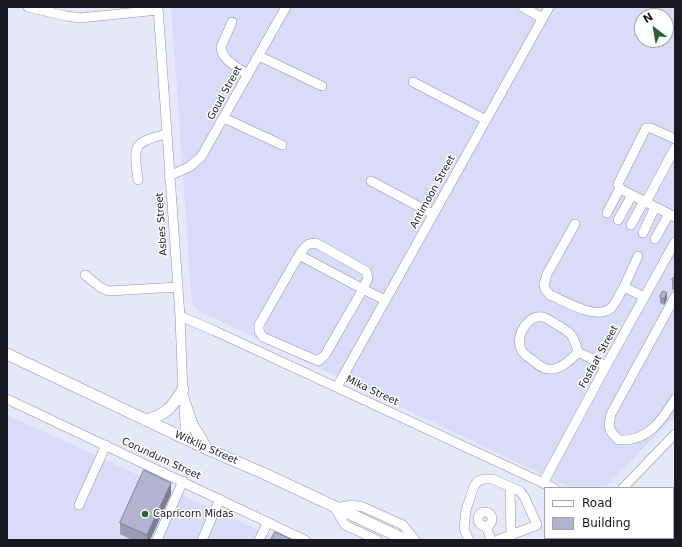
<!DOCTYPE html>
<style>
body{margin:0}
#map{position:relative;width:682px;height:547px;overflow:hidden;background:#e7e7fa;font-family:"DejaVu Sans",sans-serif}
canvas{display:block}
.frame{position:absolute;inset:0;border:8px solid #191924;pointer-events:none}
.legend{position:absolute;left:544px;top:487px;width:130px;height:52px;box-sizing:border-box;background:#fff;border:1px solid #a3a3a7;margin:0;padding:5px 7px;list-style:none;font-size:12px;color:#191924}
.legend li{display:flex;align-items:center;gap:8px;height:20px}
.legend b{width:20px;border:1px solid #a3a3a7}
.north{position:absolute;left:634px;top:8px;width:40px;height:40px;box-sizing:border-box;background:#fff;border:1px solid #a3a3a7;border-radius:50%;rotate:329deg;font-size:11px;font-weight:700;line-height:16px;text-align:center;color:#191924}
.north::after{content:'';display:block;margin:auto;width:14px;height:18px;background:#27652d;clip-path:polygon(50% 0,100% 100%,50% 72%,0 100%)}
</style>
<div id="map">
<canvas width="682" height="547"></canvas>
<div class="frame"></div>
<ul class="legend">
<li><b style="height:5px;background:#fff"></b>Road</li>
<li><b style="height:11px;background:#b3b3d1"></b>Building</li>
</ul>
<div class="north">N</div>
</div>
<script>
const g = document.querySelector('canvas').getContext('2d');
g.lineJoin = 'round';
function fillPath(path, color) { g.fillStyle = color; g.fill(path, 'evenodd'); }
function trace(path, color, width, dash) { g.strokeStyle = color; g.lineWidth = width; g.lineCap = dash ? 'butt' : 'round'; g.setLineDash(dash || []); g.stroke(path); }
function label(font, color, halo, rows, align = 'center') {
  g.font = font + ' "DejaVu Sans",sans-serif'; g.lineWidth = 3; g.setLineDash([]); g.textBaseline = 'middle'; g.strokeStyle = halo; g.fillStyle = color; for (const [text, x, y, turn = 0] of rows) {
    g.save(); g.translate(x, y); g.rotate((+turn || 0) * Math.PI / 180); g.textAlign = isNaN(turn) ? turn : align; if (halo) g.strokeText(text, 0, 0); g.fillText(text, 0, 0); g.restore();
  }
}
fillPath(new Path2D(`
 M 171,7 L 675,7 L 675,416 L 605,488 L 571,488 L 199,311 L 192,304 ZM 642,16 L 666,16 L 666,40 L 642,40 Z
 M 7,415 L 281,540 L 7,540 Z`), '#dadaf9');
const minor = new Path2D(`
 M 28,7 L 66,16 L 80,18 L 158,10
 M 158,7 L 180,316 L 183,396
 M 523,7 L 542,18
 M 232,22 L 221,47 C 222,61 238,67 248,75
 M 259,56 L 322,86
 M 413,82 L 486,120
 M 224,118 L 282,145
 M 675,139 L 651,128 L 646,128 L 618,184 L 620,188 L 624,191 L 675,217
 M 169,176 L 189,167 L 201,157 L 286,7
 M 138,180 C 134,146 131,143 166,134
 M 371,181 L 433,214
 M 646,202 L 675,148
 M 607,213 L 620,188
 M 618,220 L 632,195
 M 575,224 L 547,274 L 544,285 L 545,289 L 550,295 C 565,301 596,321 611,308 C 616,303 620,293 624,287
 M 631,225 L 644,201
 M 643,233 L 655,207
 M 655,239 L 669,214
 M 299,255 L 363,289 L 368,278 L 366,271 L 316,243 L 309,244 L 306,246 L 299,255 L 259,325 L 259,331 L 263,337 L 318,361 L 325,355 L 363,289 L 385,300
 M 638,256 L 624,287 L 644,297
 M 85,275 L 100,287 L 108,291 L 178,287
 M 675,297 L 611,414 C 608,427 608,431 619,440 C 648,442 662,420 675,399
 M 180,316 L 215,331 L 554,488
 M 578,352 C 570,361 557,373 544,368 C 539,366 535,362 531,359 C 526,356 521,352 520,346 C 517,333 529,314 543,317 C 547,318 551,321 554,323 C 571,333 573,333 578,352 L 606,366
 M 337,387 L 549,7
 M 7,399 L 305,540
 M 184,409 L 186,439
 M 543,483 L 606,366 L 675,242
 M 510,487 L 511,535
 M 623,488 L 675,434
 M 79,505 L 106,445
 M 334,507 L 345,525 L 377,540
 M 336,508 L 352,505 L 363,507 L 403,525 L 415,540
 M478 519a7 7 0 1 1 14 0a7 7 0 1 1-14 0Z
 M 486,526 L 491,540
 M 629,538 L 630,540
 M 664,538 L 665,540
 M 157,540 L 183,481
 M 202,540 L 220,499
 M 259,540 L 268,522
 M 469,540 L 464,529 L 466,510 L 474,486 L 478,481 L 484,479 L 492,479 L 520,491 L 525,498 L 537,525 L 498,540
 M 572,540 L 574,538
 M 639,540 L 644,538`);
const major = new Path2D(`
 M 7,354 L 207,449 L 263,473 L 406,540
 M 183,398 L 192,424 L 207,449
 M 145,420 C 167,415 172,407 183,389`);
trace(minor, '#9292af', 10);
trace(major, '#9292af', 12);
trace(minor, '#fff', 9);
trace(major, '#fff', 11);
fillPath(new Path2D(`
 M 675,276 L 675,291 L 672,289 L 672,280 Z
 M 660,297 L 667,299 L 664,305 L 660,303 Z
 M 171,494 L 150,540 L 132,540 L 120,534 L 120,523 Z
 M 675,528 L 675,540 L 673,540 L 672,538 L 673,538 L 673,529 Z`), '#9a9ab4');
fillPath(new Path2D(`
 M 667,293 L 667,299 L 664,305 L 664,299 Z
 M 8,415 L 8,426 L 7,427 L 7,416 Z
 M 171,483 L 171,494 L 150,540 L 147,540 L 147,535 Z`), '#7d7d92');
const building = new Path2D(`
 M 675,276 L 675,282 L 672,280 Z
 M 663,291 L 667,293 L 664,299 L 660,297 Z
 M 144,470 L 171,483 L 147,535 L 120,523 Z
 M 675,528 L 675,535 L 673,532 L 673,529 Z
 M 275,532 L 293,540 L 271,540 Z`);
fillPath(building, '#b3b3d1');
trace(building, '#7d7d92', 1);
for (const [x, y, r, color] of [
 [145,514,4,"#27652d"]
]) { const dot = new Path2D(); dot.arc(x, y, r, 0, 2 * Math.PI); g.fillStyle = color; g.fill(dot); trace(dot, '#fff', 1.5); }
label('10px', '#191924', '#fff', [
 ["Goud Street",225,93,-61],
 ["Antimoon Street",433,192,-61],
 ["Asbes Street",162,224,-94],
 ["Fosfaat Street",599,357,-61],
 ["Mika Street",372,391,25],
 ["Witklip Street",206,448,24],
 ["Corundum Street",161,459,25]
]);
label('10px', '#191924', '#fff', [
 ["Capricorn Midas",153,514]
], 'left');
</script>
